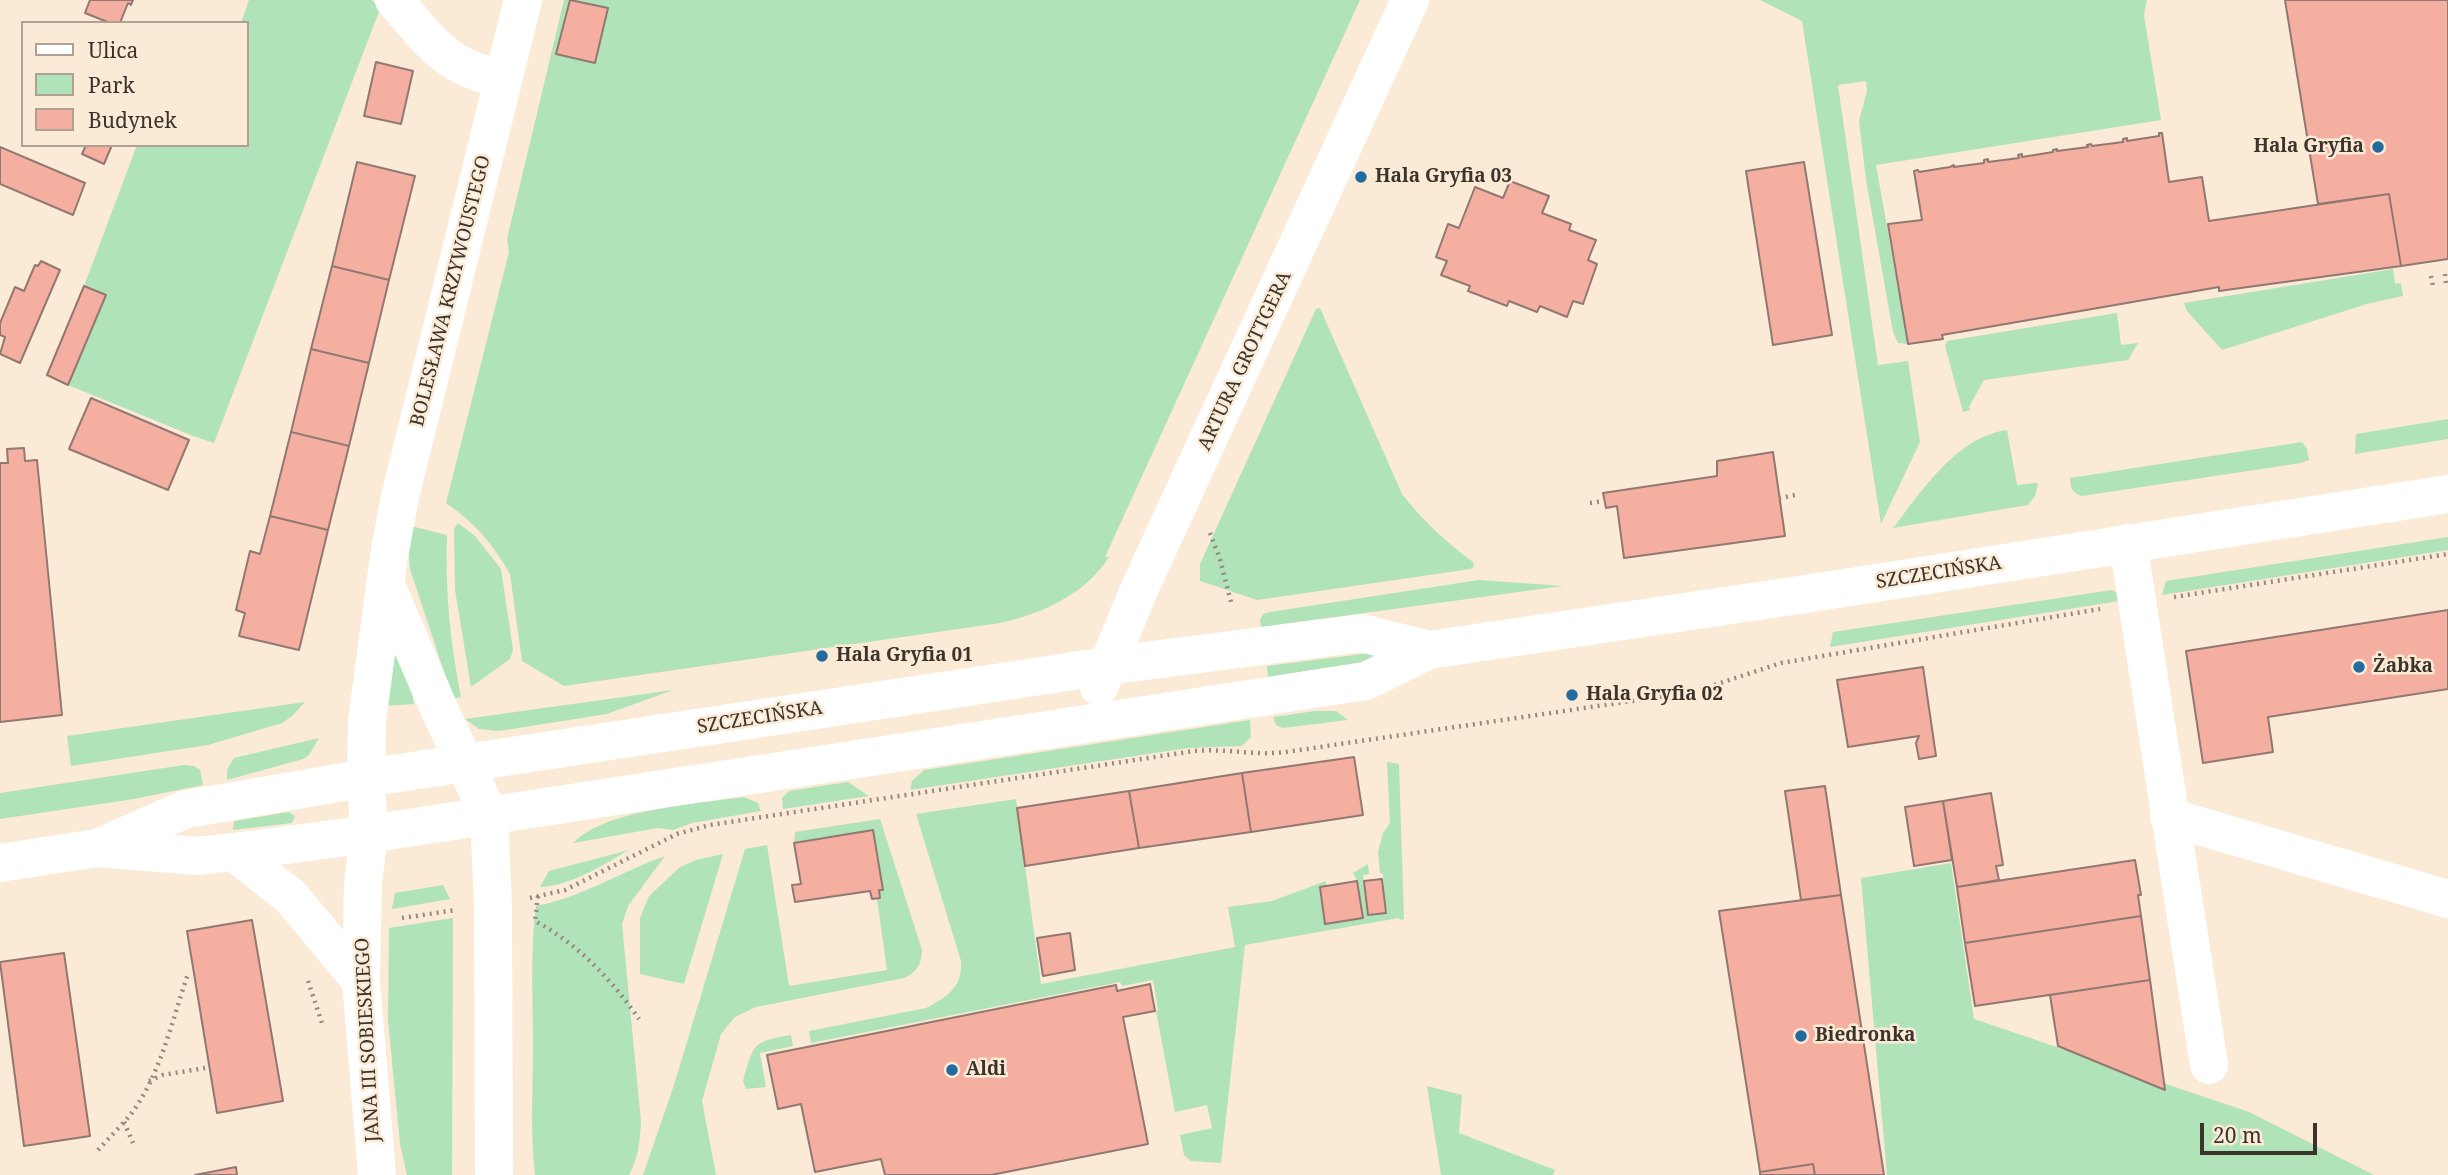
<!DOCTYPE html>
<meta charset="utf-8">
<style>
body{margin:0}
#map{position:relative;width:2448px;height:1175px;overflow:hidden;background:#fbead5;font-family:"Noto Serif",serif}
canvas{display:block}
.legend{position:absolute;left:21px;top:21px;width:228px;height:126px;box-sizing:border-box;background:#fbead5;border:2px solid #aea191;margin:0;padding:9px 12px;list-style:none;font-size:21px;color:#3b342c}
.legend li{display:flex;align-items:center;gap:14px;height:35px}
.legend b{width:35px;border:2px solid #aea191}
.scale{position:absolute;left:2200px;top:1123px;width:117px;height:32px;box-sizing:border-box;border:4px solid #3b342c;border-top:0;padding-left:9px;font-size:21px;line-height:24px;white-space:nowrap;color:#3b342c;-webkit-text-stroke:5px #fbead5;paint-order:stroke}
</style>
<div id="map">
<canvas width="2448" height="1175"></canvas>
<ul class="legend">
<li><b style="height:9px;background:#fff"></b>Ulica</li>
<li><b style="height:19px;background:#b1e3b8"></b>Park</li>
<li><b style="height:19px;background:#f5afa1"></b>Budynek</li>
</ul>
<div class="scale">20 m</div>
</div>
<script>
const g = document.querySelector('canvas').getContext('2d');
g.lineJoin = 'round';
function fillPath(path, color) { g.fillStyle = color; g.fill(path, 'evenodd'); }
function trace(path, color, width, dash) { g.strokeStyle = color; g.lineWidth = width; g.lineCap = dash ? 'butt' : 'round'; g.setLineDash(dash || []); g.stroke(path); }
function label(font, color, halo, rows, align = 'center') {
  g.font = font + ' "Noto Serif",serif'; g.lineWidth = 5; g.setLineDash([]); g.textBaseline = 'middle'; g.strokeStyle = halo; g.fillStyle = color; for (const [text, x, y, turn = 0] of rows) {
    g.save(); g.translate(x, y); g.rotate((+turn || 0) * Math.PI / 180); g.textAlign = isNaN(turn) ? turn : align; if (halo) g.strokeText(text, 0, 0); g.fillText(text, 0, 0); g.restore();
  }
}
fillPath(new Path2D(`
 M 249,0 L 372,0 L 380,9 L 214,443 L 193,436 L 68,385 L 106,295 L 84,286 L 137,145 L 247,145 L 247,23 L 241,23 Z
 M 564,0 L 1360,0 L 1105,557 L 1109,557 C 1086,594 1041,614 1000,623 L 564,686 L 522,661 L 510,574 C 492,543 476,524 446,503 L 509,252 L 507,239 Z
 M 1760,0 L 2147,0 L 2144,15 L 2161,120 L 1876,165 L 1908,344 L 1898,343 L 1893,332 L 1866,180 L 1859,121 L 1867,91 L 1866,81 L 1838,85 L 1878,365 L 1908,361 L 1920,442 L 1881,524 L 1802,21 Z
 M 2393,269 L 2395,284 L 2401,283 L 2403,296 L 2367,304 L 2222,350 L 2187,311 L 2184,303 Z
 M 1320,308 L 1402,494 C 1423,521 1446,542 1473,562 L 1474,566 L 1471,569 L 1257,600 L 1200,581 L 1200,564 L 1316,309 Z
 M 2117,313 L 2121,345 L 2138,343 L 2128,360 L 1984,380 L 1969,407 L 1970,410 L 1963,412 L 1945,346 L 1947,341 Z
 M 2448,419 L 2448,439 L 2355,454 L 2356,434 Z
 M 2007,430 L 2017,485 L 2036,483 L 2038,484 L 2035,496 L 2028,505 L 1893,528 C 1922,491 1956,437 2007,430 Z
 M 2302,442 L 2307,449 L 2309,460 L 2301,463 L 2082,496 C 2072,493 2070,488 2070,478 Z
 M 458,523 L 475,536 L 501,569 L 513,650 L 510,659 L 471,687 L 455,590 L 454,529 Z
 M 411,526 L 447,535 C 445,590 450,642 461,697 L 453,699 L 410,569 L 408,546 Z
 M 2448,537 L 2448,550 L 2162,595 L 2166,581 Z
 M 1479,580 L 1563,586 L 1261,627 L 1260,620 L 1263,614 L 1270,612 Z
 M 2112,590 L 2126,600 L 1830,647 L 1833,632 Z
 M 387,647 L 407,666 L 414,704 L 384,706 Z
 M 1394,650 L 1395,657 L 1268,677 L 1267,666 Z
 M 673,690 L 607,714 L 499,731 L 479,729 L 465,719 Z
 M 305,702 L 292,716 L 282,723 L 208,745 L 71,766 L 67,736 Z
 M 1315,711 L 1336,711 L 1348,720 L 1283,728 L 1276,725 L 1273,717 Z
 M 1250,720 L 1251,737 L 1242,746 L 1188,748 L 910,790 L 912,781 L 924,770 Z
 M 319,738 L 309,755 L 303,759 L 227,780 L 227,770 L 234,758 Z
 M 1387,762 L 1399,764 L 1404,919 L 1400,920 L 1399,918 L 1245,945 L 1221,1163 L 1191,1161 L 1184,1155 L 1180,1135 L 1212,1128 L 1207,1105 L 1175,1112 L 1156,1011 L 1158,1010 L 1153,980 L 1122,986 L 1120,982 L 811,1043 L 809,1031 L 926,1008 C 947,997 963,987 961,961 L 916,814 L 1016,799 L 1041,984 L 1235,947 L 1228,907 L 1272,901 L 1326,881 L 1325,923 L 1362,918 L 1357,881 L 1353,873 L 1368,864 L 1369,874 L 1363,875 L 1368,915 L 1386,913 L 1383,874 L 1380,873 L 1378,852 L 1383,833 L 1390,823 Z
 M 184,765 L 194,766 L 200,770 L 203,785 L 134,799 L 0,819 L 0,793 Z
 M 848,782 L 869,796 L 783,809 L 782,798 L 789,791 Z
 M 744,797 L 758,803 L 761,811 L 692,823 L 673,830 L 658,828 L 573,843 C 606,809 697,804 744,797 Z
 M 289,812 L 295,816 L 292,823 L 233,830 L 234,821 Z
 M 880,819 L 922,950 C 922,964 916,973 904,978 L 756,1007 L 735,1017 L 721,1034 L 702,1101 L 716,1175 L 643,1175 L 674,1085 L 745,849 L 767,845 L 789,986 L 887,970 L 877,899 L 880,898 L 873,830 L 794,843 L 795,832 Z
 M 629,850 C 601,866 573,885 540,887 L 549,871 Z
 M 723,854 L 684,984 L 640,974 L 640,918 L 649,896 L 680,867 L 696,860 Z
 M 665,856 L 628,906 L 622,924 L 641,1122 C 640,1142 638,1158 629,1175 L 535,1175 C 530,1132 533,1089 533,1046 C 533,1000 530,952 536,906 C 582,897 621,872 665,856 Z
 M 1951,863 L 1974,1019 L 2249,1112 L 2374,1175 L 1887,1175 L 1861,878 Z
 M 443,885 L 450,899 L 392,909 L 395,893 Z
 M 453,918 L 452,1175 L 407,1175 L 400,1144 L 388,1020 L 389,928 Z
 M 791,1035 L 793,1046 L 760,1053 L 766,1087 L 746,1089 L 743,1081 C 754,1043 752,1042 791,1035 Z
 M 1427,1086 L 1462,1095 L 1459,1133 L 1555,1170 L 1553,1175 L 1441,1175 Z`), '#b1e3b8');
const building = new Path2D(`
 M 90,0 L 133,0 L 131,5 L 128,3 L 120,23 L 110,23 L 85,13 Z
 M 570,0 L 608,8 L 595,63 L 556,54 Z
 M 2285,0 L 2448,0 L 2448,259 L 2401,266 L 2389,194 L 2318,204 Z
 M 376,62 L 413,71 L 401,124 L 364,116 Z
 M 2159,133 L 2162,133 L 2169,182 L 2202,177 L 2209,221 L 2389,194 L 2401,266 L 2219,291 L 2219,287 L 1942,335 L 1943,339 L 1908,344 L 1888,224 L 1922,220 L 1914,171 L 1918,170 L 1919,172 L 1950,167 L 1954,165 L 1954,167 L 1984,163 L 1984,160 L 1988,159 L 1988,162 L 2019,158 L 2018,155 L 2022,154 L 2022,157 L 2053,152 L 2053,150 L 2057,149 L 2057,151 L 2088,147 L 2087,145 L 2091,144 L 2092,146 L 2123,142 L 2123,139 L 2127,138 L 2127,141 L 2159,136 Z
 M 86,145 L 112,145 L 104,164 L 82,154 Z
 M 0,147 L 85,183 L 73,215 L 0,184 Z
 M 357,162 L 415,176 L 389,280 L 332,266 Z
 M 1804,162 L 1832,335 L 1773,345 L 1746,171 Z
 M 1510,181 L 1549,196 L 1542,213 L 1571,224 L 1569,230 L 1596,240 L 1588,260 L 1597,264 L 1583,304 L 1573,301 L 1567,317 L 1540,306 L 1537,312 L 1509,301 L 1507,306 L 1468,291 L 1470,286 L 1441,275 L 1447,261 L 1436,257 L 1448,224 L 1459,228 L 1475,187 L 1503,198 Z
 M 41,261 L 60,270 L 20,363 L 0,354 L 5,337 L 0,335 L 0,323 L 15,287 L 24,291 L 35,265 L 38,266 Z
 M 332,266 L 389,280 L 369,363 L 311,349 Z
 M 84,286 L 106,295 L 68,385 L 47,375 Z
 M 311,349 L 369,363 L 349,446 L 291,432 Z
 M 91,398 L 189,440 L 168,490 L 69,449 Z
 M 291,432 L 349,446 L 328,530 L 270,516 Z
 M 24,448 L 25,461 L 37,460 L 62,715 L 0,722 L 0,463 L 8,463 L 7,449 Z
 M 1773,452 L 1785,536 L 1624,558 L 1617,506 L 1606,508 L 1603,493 L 1717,476 L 1717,461 Z
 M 270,516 L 328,530 L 299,650 L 239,636 L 245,613 L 236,610 L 250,551 L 260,554 Z
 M 2448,610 L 2448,689 L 2268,717 L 2273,752 L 2203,763 L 2186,651 Z
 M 1923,667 L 1936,756 L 1919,759 L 1916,743 L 1919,736 L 1848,747 L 1837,680 Z
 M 1354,757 L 1363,815 L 1251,832 L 1242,773 Z
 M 1242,773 L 1251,832 L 1139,848 L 1129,791 Z
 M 1825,786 L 1841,895 L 1801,900 L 1785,791 Z
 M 1129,791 L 1139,848 L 1025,866 L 1017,808 Z
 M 1991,793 L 2003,865 L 1996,866 L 1999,880 L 1957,887 L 1943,801 Z
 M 1943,801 L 1952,860 L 1914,866 L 1905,807 Z
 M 873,830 L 883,890 L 879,890 L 880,898 L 872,899 L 870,891 L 795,902 L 792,885 L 801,884 L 794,843 Z
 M 2135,860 L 2141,895 L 2138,895 L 2141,916 L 1965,943 L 1957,887 Z
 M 1382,879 L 1386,913 L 1368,915 L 1364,881 Z
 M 1357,881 L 1363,918 L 1325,924 L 1320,887 Z
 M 1841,895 L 1884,1175 L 1815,1175 L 1813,1164 L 1760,1172 L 1719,911 Z
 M 2141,916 L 2150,980 L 1975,1006 L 1965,943 Z
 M 252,920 L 283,1101 L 217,1113 L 187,931 Z
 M 1070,933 L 1075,970 L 1043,976 L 1037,938 Z
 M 64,953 L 90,1136 L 24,1146 L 0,962 Z
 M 2150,980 L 2165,1090 L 2058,1046 L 2050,995 Z
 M 1150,984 L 1155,1011 L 1123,1017 L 1148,1144 L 991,1175 L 885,1175 L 881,1159 L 815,1172 L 801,1104 L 778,1109 L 767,1055 L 1116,985 L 1117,991 Z
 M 1813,1164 L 1815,1175 L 1760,1175 L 1760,1172 Z
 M 236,1167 L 237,1175 L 195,1175 Z`);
fillPath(building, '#f5afa1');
trace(building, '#927873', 2);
trace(new Path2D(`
 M 2445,274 L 2446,283
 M 2431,276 L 2433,286
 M 1779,498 L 1796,495
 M 1590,503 L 1605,501
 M 1210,533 L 1220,559 L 1231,602
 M 2174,597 L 2448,554
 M 538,896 L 535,921 C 578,944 611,979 639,1019
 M 530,898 L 565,890 L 677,834 L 710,825 L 1194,751 C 1225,748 1256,756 1286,752 L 1693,692 L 1781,663 L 2100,609
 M 402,918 L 456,910
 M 308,981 L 323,1026
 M 149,1081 L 163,1075 L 205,1068
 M 124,1122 L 133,1143
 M 98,1150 C 109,1138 121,1126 131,1114 C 161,1074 172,1020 188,974`), '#958a7c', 4.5, [2, 5]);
trace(new Path2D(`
 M 394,0 C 413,21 431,47 456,62 C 470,71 487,75 502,80
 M 2128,543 L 2209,1065
 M 385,583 L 440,711 L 489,815 L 493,905 L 494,1175
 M 1099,687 L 1138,592 L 1410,0
 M 2169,817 L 2448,899
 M 102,846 L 186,809 L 217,804 L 366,778 L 1107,666 L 1362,633 L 1429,650
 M 234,852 L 291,897 L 361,981
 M 0,863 L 97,848 L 196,856 L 234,852 L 369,834 L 1366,681 L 1429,650 L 1799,595 L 2448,494
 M 377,1175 L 361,981 L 363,884 L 369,834 L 366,778 L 367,721 L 389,556 L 400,497 L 523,0`), '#fff', 38);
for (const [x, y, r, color] of [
 [2378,147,7,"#236a9e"],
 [1361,177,7,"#236a9e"],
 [822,656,7,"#236a9e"],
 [2359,667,7,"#236a9e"],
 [1572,695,7,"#236a9e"],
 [1801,1036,7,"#236a9e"],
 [952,1070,7,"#236a9e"]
]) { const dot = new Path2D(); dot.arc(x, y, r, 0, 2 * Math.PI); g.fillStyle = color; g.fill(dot); trace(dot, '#fbead5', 2.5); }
label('bold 19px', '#3b342c', '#fbead5', [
 ["Hala Gryfia",2364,147,"right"],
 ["Hala Gryfia 03",1375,177],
 ["Hala Gryfia 01",836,656],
 ["Żabka",2373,667],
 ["Hala Gryfia 02",1586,695],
 ["Biedronka",1815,1036],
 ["Aldi",966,1070]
], 'left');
label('19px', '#3b342c', '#fbead5', [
 ["BOLESŁAWA KRZYWOUSTEGO",451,291,-76],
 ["ARTURA GROTTGERA",1245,361,-65],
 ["SZCZECIŃSKA",1939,573,-9],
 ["SZCZECIŃSKA",760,718,-9],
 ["JANA III SOBIESKIEGO",368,1040,-93]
]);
</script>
